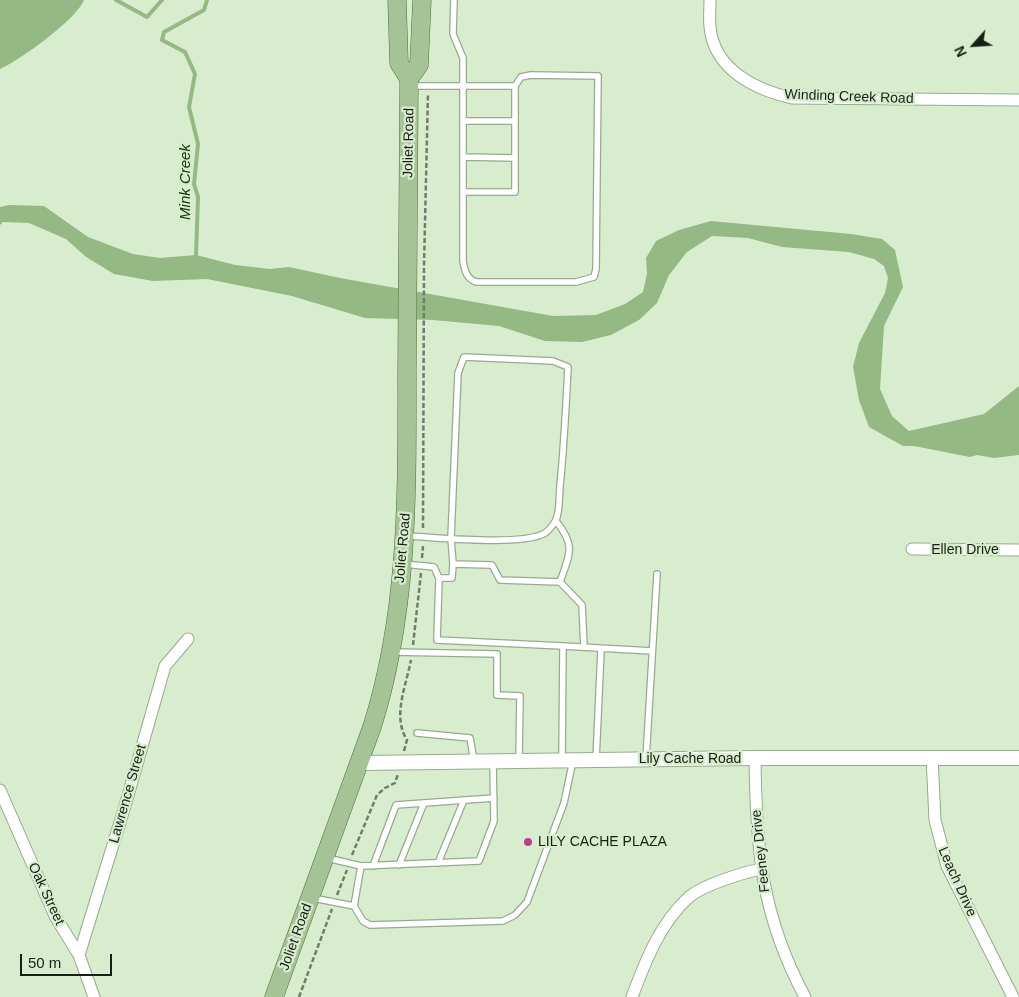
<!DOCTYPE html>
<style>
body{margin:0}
#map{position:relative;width:1019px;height:997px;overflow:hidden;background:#d7edce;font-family:Arial,sans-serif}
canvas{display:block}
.north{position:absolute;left:949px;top:20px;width:50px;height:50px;-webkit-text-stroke:4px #d7edce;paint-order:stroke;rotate:244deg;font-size:14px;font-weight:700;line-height:20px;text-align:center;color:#181f14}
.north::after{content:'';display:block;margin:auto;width:18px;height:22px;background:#181f14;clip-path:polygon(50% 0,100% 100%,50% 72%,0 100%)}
.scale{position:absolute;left:20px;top:954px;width:92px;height:22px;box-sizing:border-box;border:2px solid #181f14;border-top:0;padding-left:6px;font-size:15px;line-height:18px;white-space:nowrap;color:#181f14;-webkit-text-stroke:4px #d7edce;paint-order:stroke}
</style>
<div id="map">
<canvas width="1019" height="997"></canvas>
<div class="north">N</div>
<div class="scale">50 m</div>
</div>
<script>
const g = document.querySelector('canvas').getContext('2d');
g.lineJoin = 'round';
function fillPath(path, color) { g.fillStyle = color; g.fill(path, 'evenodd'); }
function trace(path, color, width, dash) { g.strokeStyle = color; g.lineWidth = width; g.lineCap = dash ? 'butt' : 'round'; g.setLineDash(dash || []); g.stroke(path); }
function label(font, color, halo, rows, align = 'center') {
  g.font = font + ' Arial,sans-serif'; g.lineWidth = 4.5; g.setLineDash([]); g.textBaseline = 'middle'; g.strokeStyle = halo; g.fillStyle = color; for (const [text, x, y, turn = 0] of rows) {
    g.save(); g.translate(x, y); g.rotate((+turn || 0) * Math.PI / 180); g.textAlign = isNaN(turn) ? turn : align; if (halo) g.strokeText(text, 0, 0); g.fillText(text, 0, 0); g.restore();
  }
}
fillPath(new Path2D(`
 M 0,0 L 84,0 C 77,19 19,61 0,69 Z
 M 9,205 L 44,206 L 88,237 L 133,254 L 160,258 L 196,255 L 235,265 L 270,269 L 289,267 L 340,278 L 553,316 L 596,315 L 625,304 L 643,292 L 647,274 L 646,258 L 656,241 L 679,230 L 711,221 L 851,234 L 882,239 L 895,250 L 903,287 L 884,326 L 880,389 L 892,416 L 909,431 L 984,414 L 1019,386 L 1019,455 L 994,458 L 977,455 L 970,457 L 914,446 L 903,446 L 869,427 L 859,400 L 853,367 L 859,343 L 885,293 L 888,278 L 884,266 L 874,259 L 849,252 L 782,247 L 748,238 L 712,236 L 687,252 L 669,275 L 657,303 L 639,320 L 611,335 L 582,342 L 545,341 L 499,326 L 433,320 L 365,318 L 292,296 L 207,279 L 153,281 L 114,274 L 86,257 L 66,239 L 29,223 L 3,222 L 0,225 L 0,207 Z`), '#94b984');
trace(new Path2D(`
 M 116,0 L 147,17 L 162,0
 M 196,255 L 198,197 L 194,184 L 198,144 L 189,107 L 195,74 L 185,52 L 162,40 L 164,32 L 204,10 L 207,0`), '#94b984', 4);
const service = new Path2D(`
 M 454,0 L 453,34 L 463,58 L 463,261 C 465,271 466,278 476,282 L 576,282 L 594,277 L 596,269 L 598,76 L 531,75 L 521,77 L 515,86 L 515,192 L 464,192
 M 412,86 L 515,86
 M 464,121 L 515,121
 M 464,157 L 515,158
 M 556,521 C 576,546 570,553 560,582
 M 405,536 C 435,537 519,546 543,534 C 547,533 554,524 556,520 C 560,511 559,496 560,486 C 564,447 566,407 568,367 L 553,361 L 464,357 L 458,373 L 451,538 L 453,564
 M 404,564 L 434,567 L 439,578
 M 563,646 L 437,640 L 439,578 L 452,578 L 453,564 L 492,565 L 500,580 L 560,582 L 582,605 L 584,647
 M 392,652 L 497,654 L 497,695 L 520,696 L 519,760
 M 417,733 L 470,738 L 474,761
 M 646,759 L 657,574
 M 562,760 L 563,646 L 652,651
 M 596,760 L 601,650
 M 327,858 L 361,866 L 479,861 L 494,821 L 493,761
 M 438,863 L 464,800
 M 399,865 L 424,803
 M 373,866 L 396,805 L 494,798
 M 313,898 L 354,906 L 363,921 L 370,925 L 503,921 L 515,915 L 527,902 L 564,803 L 573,760
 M 354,906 L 361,866`);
const minor = new Path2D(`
 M 710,0 C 710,9 709,18 710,27 C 714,70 756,90 792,98 L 1019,100
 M 912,549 L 1019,550
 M 932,757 L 935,820 L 947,866 L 1013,997
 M 755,758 C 756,849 761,915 805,997
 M 0,790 L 55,916 L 79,955 L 94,997
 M 79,955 L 125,806 L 165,666 L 188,639
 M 632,997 C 645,962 660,923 689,897 C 703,885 742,873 761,869`);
const tertiary = new Path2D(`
 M 360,763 L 755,758 L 1019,758`);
const primary = new Path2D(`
 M 409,79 L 419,65 L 422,0
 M 274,997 L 372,727 C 409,610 407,492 407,371 C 407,276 408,181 409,86 L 409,79 L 399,63 L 397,0`);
trace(service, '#96ab8e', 8);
trace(minor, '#96ab8e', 13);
trace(tertiary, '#96ab8e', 16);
trace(primary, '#4d703d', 19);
trace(new Path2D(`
 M 423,528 L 424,266 L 428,93
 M 422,558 L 423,546
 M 413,645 L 421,573
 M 404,751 L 407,740 C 392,717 406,686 411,660
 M 352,855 L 377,795 L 385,788 L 395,783 L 398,774
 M 337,895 L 347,870
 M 299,997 L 332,909`), '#6f7d69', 2.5, [5, 2.5]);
trace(service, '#fff', 5.5);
trace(minor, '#fff', 11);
trace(tertiary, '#fff', 14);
trace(primary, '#a6c398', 18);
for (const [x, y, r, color] of [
 [528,842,5,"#bc3e8c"]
]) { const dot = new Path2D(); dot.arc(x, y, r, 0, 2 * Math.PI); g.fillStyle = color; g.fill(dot); trace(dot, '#d7edce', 2); }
label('14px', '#181f14', '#d7edce', [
 ["Winding Creek Road",849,97,2],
 ["Joliet Road",409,143,-89],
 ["Joliet Road",403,548,-85],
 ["Ellen Drive",965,550],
 ["Lily Cache Road",690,759],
 ["Lawrence Street",128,794,-74],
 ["Feeney Drive",761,851,-96],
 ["Leach Drive",957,882,66],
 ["Oak Street",46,894,65],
 ["Joliet Road",296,937,-70]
]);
label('14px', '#181f14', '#d7edce', [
 ["LILY CACHE PLAZA",538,842]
], 'left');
label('italic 15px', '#133500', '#d7edce', [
 ["Mink Creek",186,182,-90]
]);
</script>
